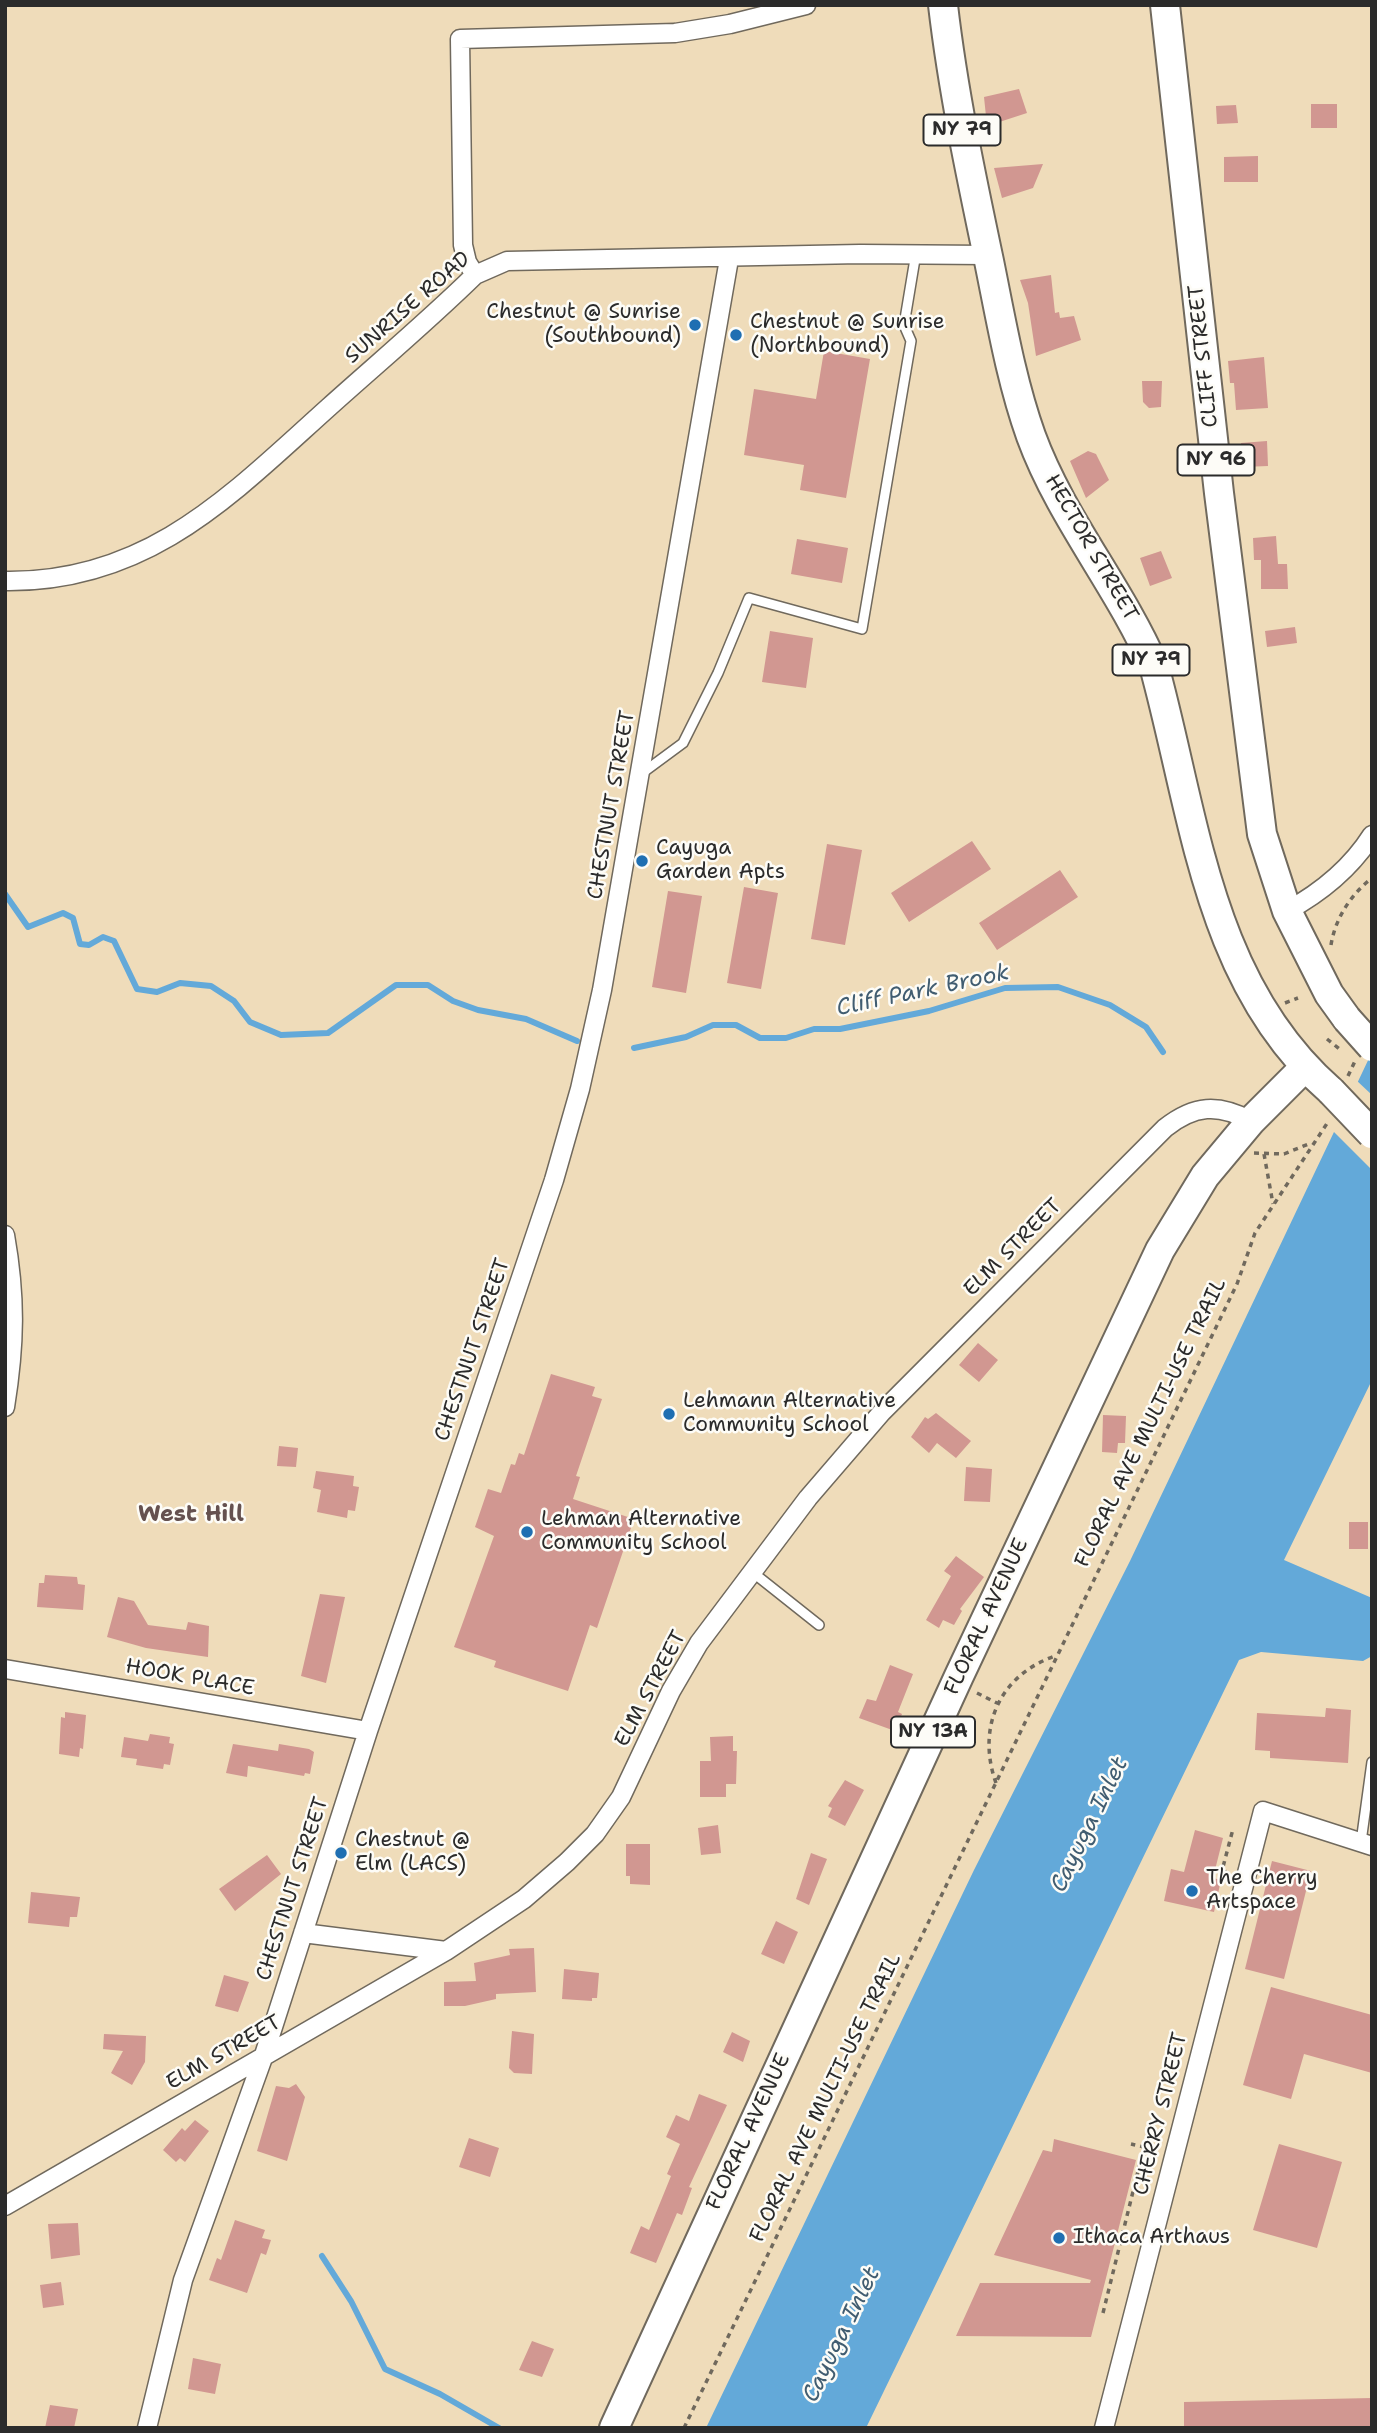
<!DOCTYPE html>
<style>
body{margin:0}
#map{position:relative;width:1377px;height:2433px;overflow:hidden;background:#efdcba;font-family:"Shantell Sans",sans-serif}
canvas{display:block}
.frame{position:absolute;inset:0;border:7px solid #2b2b2b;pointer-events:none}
</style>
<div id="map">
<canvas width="1377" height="2433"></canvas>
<div class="frame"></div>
</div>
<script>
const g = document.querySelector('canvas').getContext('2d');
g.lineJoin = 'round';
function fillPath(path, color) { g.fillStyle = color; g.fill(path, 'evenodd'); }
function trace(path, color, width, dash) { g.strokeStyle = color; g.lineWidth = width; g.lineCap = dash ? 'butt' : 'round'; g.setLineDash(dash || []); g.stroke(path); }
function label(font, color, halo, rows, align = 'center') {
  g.font = font + ' "Shantell Sans",sans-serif'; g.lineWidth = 5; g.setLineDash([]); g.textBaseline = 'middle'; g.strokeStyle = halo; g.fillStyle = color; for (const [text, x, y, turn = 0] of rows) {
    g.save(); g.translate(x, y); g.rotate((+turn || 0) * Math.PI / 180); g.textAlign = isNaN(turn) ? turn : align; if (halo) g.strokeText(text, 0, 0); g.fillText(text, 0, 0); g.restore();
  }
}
fillPath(new Path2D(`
 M 1372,1052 L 1372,1380 L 1284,1560 L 1372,1598 L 1372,1656 L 1363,1661 L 1261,1652 L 1239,1660 L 866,2428 L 706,2428 L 974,1870 L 1130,1561 Z`), '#63a9d9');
fillPath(new Path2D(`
 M 1355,1079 L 1372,1095 L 1372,1170 L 1331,1129 Z`), '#efdcba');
trace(new Path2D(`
 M 5,894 L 28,927 L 63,913 L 73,918 L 80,944 L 89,945 L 103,937 L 114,941 L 137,989 L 157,992 L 180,983 L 211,986 L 234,1001 L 250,1022 L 281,1035 L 328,1033 L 396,985 L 428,985 L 453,1001 L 478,1010 L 526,1019 L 577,1041
 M 634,1048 L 686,1037 L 713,1025 L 736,1025 L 760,1038 L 786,1038 L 814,1029 L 840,1029 L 929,1011 L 1005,988 L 1058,987 L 1110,1005 L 1146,1027 L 1163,1052
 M 322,2256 L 351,2301 L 385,2369 L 440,2394 L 499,2428`), '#63a9d9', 6);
fillPath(new Path2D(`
 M 1019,89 L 1027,113 L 987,126 L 984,97 Z
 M 1311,104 L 1337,104 L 1337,128 L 1311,128 Z
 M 1236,105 L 1238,123 L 1217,124 L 1216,106 Z
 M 1258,156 L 1258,182 L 1224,182 L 1224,157 Z
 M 1043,164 L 1033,188 L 1002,198 L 994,168 Z
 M 1051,275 L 1055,313 L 1059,312 L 1060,318 L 1074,316 L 1081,340 L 1036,356 L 1028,303 L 1020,280 Z
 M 824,351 L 870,359 L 846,498 L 800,490 L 804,465 L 744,455 L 754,389 L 816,399 Z
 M 1264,357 L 1268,408 L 1236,410 L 1234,383 L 1230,383 L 1228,361 Z
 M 1142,381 L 1162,381 L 1161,407 L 1149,408 L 1143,402 Z
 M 1267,441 L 1268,466 L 1243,467 L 1241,443 Z
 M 1088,451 L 1096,454 L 1109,480 L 1086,498 L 1070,461 Z
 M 1276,536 L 1278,564 L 1287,564 L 1288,589 L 1261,589 L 1261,560 L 1254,560 L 1253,538 Z
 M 797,539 L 848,548 L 842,583 L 791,574 Z
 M 1161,551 L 1172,578 L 1150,586 L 1140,558 Z
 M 1295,627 L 1297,643 L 1267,647 L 1265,631 Z
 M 770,631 L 813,638 L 806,688 L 762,682 Z
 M 972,841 L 991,869 L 909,922 L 891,893 Z
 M 827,844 L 862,850 L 845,945 L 811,939 Z
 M 1060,870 L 1078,897 L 997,950 L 979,923 Z
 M 744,887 L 778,893 L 761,989 L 727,983 Z
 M 668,891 L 702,896 L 686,993 L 652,987 Z
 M 978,1343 L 998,1360 L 979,1382 L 959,1365 Z
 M 551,1374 L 595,1387 L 592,1396 L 602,1399 L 576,1476 L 580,1477 L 573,1499 L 634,1519 L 597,1628 L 590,1625 L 568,1691 L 494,1667 L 496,1661 L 454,1647 L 494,1536 L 475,1527 L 488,1489 L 501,1493 L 511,1464 L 515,1465 L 519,1453 L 524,1455 Z
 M 936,1413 L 971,1441 L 956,1458 L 937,1443 L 929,1453 L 911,1437 L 925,1417 L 928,1419 Z
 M 1103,1415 L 1126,1416 L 1125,1443 L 1118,1443 L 1117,1453 L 1102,1452 Z
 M 279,1446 L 298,1448 L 296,1467 L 277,1466 Z
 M 966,1467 L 992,1469 L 990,1502 L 964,1501 Z
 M 316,1471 L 354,1476 L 353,1486 L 359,1487 L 355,1511 L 348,1510 L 347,1518 L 317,1512 L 321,1490 L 313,1488 Z
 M 1349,1522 L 1368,1522 L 1368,1549 L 1349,1549 Z
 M 956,1556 L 984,1577 L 960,1609 L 962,1611 L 954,1625 L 943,1620 L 939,1628 L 926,1620 L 951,1576 L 944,1571 Z
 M 45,1575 L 77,1577 L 78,1584 L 85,1585 L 83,1610 L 37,1607 L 39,1583 L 44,1583 Z
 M 320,1594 L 345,1597 L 326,1683 L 301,1676 Z
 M 118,1597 L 134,1601 L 148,1625 L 186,1630 L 188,1622 L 209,1626 L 208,1657 L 146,1648 L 107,1637 Z
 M 890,1665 L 913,1674 L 898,1712 L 902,1714 L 895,1731 L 859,1718 L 867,1699 L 876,1701 Z
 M 1326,1708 L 1351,1710 L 1348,1763 L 1270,1758 L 1270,1751 L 1255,1750 L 1257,1713 L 1325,1717 Z
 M 65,1712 L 86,1715 L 83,1749 L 80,1748 L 79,1757 L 59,1754 L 61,1717 L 65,1718 Z
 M 150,1734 L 170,1737 L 169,1743 L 174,1744 L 170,1765 L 164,1764 L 163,1769 L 136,1765 L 137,1759 L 121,1757 L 124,1737 L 148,1741 Z
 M 733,1736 L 733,1751 L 737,1751 L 736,1784 L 726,1784 L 726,1797 L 700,1797 L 700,1761 L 711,1761 L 710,1737 Z
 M 233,1744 L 278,1751 L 279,1744 L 309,1749 L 314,1752 L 310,1774 L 305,1773 L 304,1776 L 248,1766 L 247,1777 L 226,1773 Z
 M 845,1780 L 864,1790 L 845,1826 L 828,1817 L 832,1808 L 828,1806 Z
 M 718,1825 L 721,1853 L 701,1855 L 698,1828 Z
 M 1195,1830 L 1223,1838 L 1213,1878 L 1221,1880 L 1214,1912 L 1164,1901 L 1171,1869 L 1184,1872 Z
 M 626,1844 L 650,1844 L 650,1885 L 630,1884 L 630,1876 L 626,1876 Z
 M 811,1853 L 827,1859 L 809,1905 L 796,1899 Z
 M 267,1855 L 281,1874 L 235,1911 L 219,1889 Z
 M 1272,1861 L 1311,1871 L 1284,1979 L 1245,1969 Z
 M 31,1892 L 80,1897 L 77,1917 L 70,1917 L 69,1927 L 28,1923 Z
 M 776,1921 L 798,1932 L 784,1964 L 761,1954 Z
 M 534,1948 L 536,1992 L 496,1994 L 496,1999 L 465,2006 L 444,2006 L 444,1982 L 476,1981 L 474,1963 L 510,1955 L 509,1949 Z
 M 564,1969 L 599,1973 L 597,1998 L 592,1998 L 592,2001 L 562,1999 Z
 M 224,1975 L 249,1982 L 238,2012 L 215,2006 Z
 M 1271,1987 L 1372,2015 L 1372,2073 L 1304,2054 L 1291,2099 L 1243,2085 Z
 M 512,2031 L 534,2034 L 532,2074 L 514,2073 L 509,2068 Z
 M 732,2032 L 750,2041 L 743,2062 L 723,2052 Z
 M 104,2034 L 146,2036 L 145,2062 L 132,2085 L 111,2073 L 123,2051 L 103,2049 Z
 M 296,2084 L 305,2097 L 287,2161 L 257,2151 L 276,2086 L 289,2088 Z
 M 699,2094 L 727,2105 L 689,2187 L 692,2188 L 682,2215 L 677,2213 L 656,2263 L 630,2253 L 641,2226 L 649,2230 L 671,2176 L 667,2174 L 680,2144 L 666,2137 L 676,2115 L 689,2121 Z
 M 195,2120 L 209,2131 L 185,2162 L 180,2158 L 176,2162 L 163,2150 L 182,2128 L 185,2131 Z
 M 469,2138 L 499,2148 L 490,2177 L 459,2167 Z
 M 1054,2139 L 1136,2160 L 1091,2337 L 956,2336 L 980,2283 L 1090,2283 L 1091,2280 L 994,2255 L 1043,2150 L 1052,2152 Z
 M 1279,2144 L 1342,2162 L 1317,2248 L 1253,2230 Z
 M 235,2220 L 265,2230 L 262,2238 L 271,2240 L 266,2255 L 261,2253 L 247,2293 L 209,2280 L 217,2258 L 221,2260 Z
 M 78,2223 L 80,2255 L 51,2259 L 48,2224 Z
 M 61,2282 L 64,2305 L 43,2308 L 40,2285 Z
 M 532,2341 L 554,2349 L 542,2377 L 519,2370 Z
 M 193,2358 L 221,2364 L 215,2394 L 188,2389 Z
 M 1372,2398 L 1372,2428 L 1184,2428 L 1184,2402 Z
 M 50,2405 L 78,2409 L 74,2428 L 45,2428 Z`), '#d19791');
const service = new Path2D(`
 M 641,774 L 683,743 L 718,673 L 749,598 L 862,629 L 911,341 L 904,325 L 916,253
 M 751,1571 L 819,1625
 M 1361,1842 L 1372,1762`);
const minor = new Path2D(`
 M 475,275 L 467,262 L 463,245 L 460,39 L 675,33 L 730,24 L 806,5
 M 5,581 C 148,583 231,495 329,407 C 378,363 428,321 475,275 L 507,261 L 860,254 L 987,255
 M 1287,911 C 1320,893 1351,868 1372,835
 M 5,1235 C 16,1297 15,1345 5,1407
 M 5,1669 L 368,1731
 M 303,1933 L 446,1951
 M 5,2206 L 446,1951 L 524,1899 L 567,1862 L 595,1834 L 621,1797 L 671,1691 L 699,1643 L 808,1498 L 882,1412 L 1165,1128 C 1194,1105 1218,1103 1251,1121
 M 147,2428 L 183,2280 L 264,2055 L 368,1731 L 554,1180 L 580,1089 L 602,990 L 729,259
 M 1104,2428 L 1263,1811 L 1372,1846`);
const primary = new Path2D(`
 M 943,5 C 953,91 971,176 989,261 C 1001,320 1011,380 1031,436 C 1061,518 1119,586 1154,666 C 1195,815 1207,983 1331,1091
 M 1165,5 L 1219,493 L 1262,834 L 1287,911 L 1329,994 L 1347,1019
 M 614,2428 L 959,1676 L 1160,1250 L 1205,1176 L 1251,1121 L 1304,1068`);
trace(service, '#70695d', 12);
trace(minor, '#70695d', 21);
trace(primary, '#70695d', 32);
trace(new Path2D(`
 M 1331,945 C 1335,919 1351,894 1372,878
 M 1285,1003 L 1298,998
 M 1327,1039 L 1342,1051
 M 1348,1076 L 1355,1061
 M 1254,1153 L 1284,1154 L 1311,1143
 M 1264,1154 L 1273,1204
 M 977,1693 L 997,1703
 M 996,1783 C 976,1727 1000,1675 1055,1656
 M 1227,1875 L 1223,1867 L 1233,1829
 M 1103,2313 L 1144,2147 L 1131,2144
 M 684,2428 L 1237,1284 L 1255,1233 L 1328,1122`), '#70695d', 3.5, [5, 5]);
trace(service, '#fff', 9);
trace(minor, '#fff', 18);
trace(primary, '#fff', 28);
const primaryBridge = new Path2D(`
 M 1347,1019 L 1372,1047
 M 1331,1091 L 1372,1134`);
trace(primaryBridge, '#70695d', 32, []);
trace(primaryBridge, '#fff', 28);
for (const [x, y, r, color] of [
 [695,325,7,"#1f6fb2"],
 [736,335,7,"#1f6fb2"],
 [642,861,7,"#1f6fb2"],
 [669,1414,7,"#1f6fb2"],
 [527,1532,7,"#1f6fb2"],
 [341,1853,7,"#1f6fb2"],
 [1192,1891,7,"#1f6fb2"],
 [1059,2238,7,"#1f6fb2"]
]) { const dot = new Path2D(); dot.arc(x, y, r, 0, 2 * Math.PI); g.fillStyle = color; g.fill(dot); trace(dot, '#fdfcf7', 2.5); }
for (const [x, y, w] of [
 [962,130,77],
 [1216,460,77],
 [1151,660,77],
 [933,1732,84]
]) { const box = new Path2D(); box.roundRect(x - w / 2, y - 15.5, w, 31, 5); g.fillStyle = '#fdfcf7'; g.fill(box); trace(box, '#2b2b2b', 2); }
label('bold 19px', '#2b2b2b', null, [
 ["NY 79",962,130],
 ["NY 96",1216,460],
 ["NY 79",1151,660],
 ["NY 13A",933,1732]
]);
label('21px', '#2b2b2b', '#fdfcf7', [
 ["SUNRISE ROAD",408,308,-41],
 ["CLIFF STREET",1204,356,-96],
 ["HECTOR STREET",1091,548,60],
 ["CHESTNUT STREET",612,805,-80],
 ["ELM STREET",1013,1248,-45],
 ["CHESTNUT STREET",473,1350,-71],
 ["FLORAL AVE MULTI-USE TRAIL",1151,1423,-64],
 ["FLORAL AVENUE",987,1617,-65],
 ["HOOK PLACE",190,1678,10],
 ["ELM STREET",651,1689,-62],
 ["CHESTNUT STREET",293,1889,-72],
 ["ELM STREET",224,2053,-30],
 ["FLORAL AVE MULTI-USE TRAIL",826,2098,-64],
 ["CHERRY STREET",1161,2114,-76],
 ["FLORAL AVENUE",749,2132,-65]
]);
label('21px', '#2b2b2b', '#fdfcf7', [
 ["Chestnut @ Sunrise",681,313,"right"],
 ["(Southbound)",681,337,"right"],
 ["Chestnut @ Sunrise",750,323],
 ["(Northbound)",750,347],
 ["Cayuga",656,849],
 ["Garden Apts",656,873],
 ["Lehmann Alternative",683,1402],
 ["Community School",683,1426],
 ["Lehman Alternative",541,1520],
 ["Community School",541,1544],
 ["Chestnut @",355,1841],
 ["Elm (LACS)",355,1865],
 ["The Cherry",1206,1879],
 ["Artspace",1206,1903],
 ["Ithaca Arthaus",1073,2238]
], 'left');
label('italic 23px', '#415d71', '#fdfcf7', [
 ["Cliff Park Brook",923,991,-12],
 ["Cayuga Inlet",1090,1825,-64],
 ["Cayuga Inlet",842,2335,-64]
]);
label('bold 23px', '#65514f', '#fdfcf7', [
 ["West Hill",191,1515]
]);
</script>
